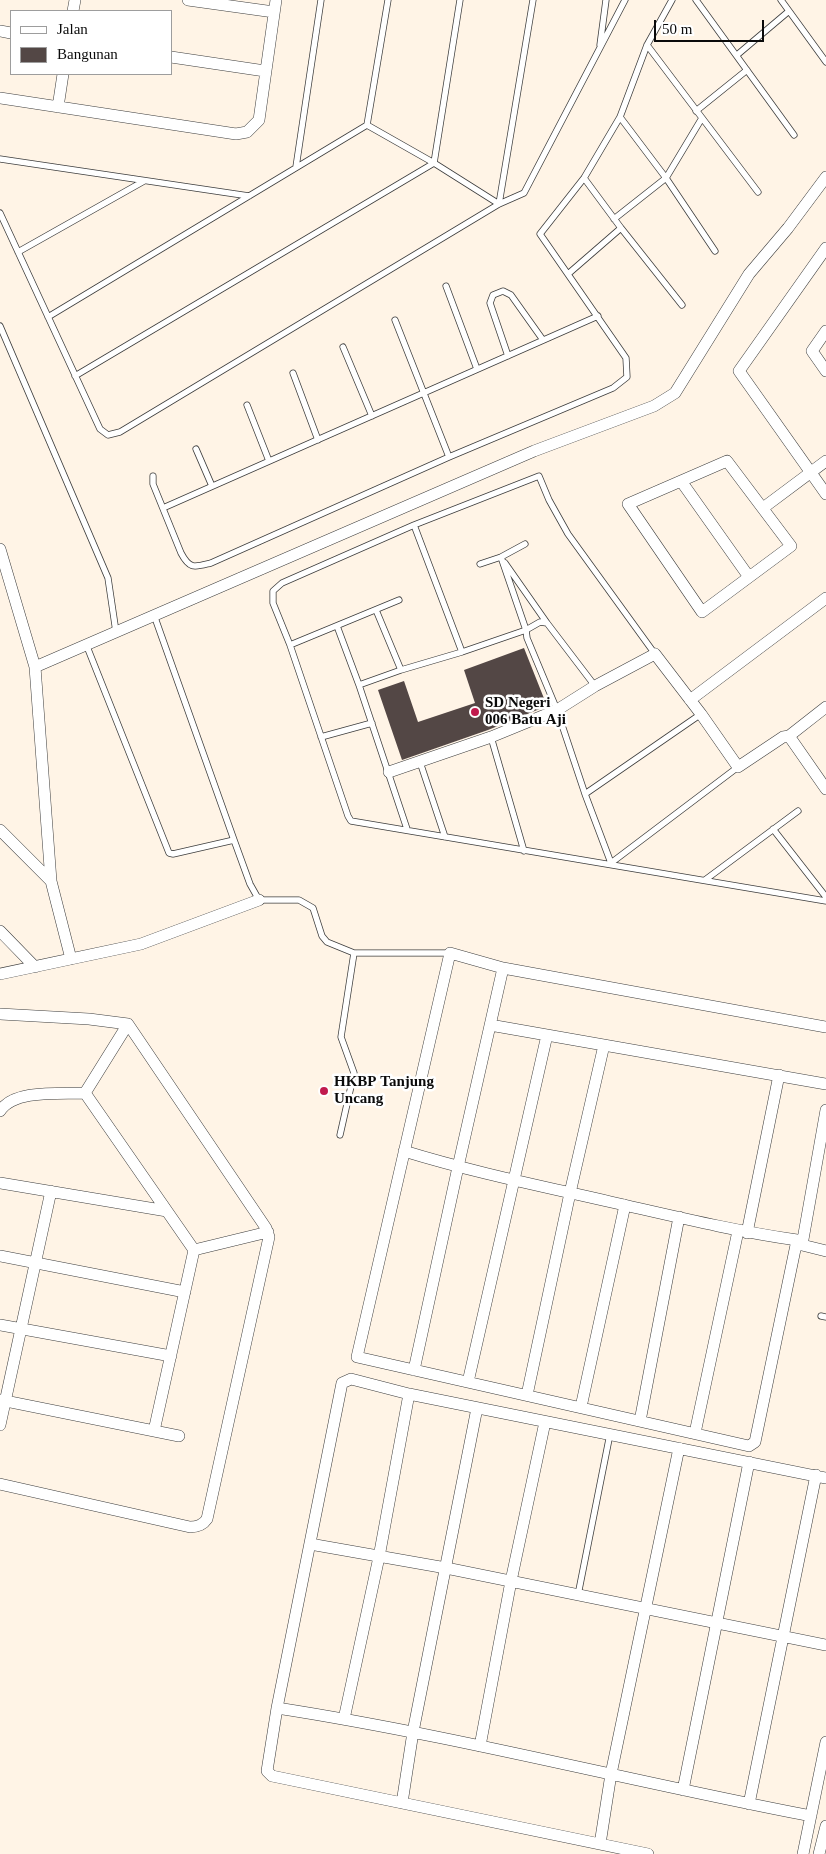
<!DOCTYPE html>
<style>
body{margin:0}
#map{position:relative;width:826px;height:1854px;overflow:hidden;background:#fff4e6;font-family:Georgia,serif}
canvas{display:block}
.legend{position:absolute;left:10px;top:10px;width:162px;height:65px;box-sizing:border-box;background:#fff;border:1px solid #9d9d9d;margin:0;padding:6px 9px;list-style:none;font-size:15px;color:#0a0a0a}
.legend li{display:flex;align-items:center;gap:10px;height:25px}
.legend b{width:25px;border:1px solid #9d9d9d}
.scale{position:absolute;left:654px;top:20px;width:110px;height:22px;box-sizing:border-box;border:2px solid #0a0a0a;border-top:0;padding-left:6px;font-size:15px;line-height:18px;white-space:nowrap;color:#0a0a0a;-webkit-text-stroke:4px #fff;paint-order:stroke}
</style>
<div id="map">
<canvas width="826" height="1854"></canvas>
<ul class="legend">
<li><b style="height:6px;background:#fff"></b>Jalan</li>
<li><b style="height:14px;background:#534745"></b>Bangunan</li>
</ul>
<div class="scale">50 m</div>
</div>
<script>
const g = document.querySelector('canvas').getContext('2d');
g.lineJoin = 'round';
function fillPath(path, color) { g.fillStyle = color; g.fill(path, 'evenodd'); }
function trace(path, color, width, dash) { g.strokeStyle = color; g.lineWidth = width; g.lineCap = dash ? 'butt' : 'round'; g.setLineDash(dash || []); g.stroke(path); }
function label(font, color, halo, rows, align = 'center') {
  g.font = font + ' Georgia,serif'; g.lineWidth = 5; g.setLineDash([]); g.textBaseline = 'middle'; g.strokeStyle = halo; g.fillStyle = color; for (const [text, x, y, turn = 0] of rows) {
    g.save(); g.translate(x, y); g.rotate((+turn || 0) * Math.PI / 180); g.textAlign = isNaN(turn) ? turn : align; if (halo) g.strokeText(text, 0, 0); g.fillText(text, 0, 0); g.restore();
  }
}
fillPath(new Path2D(`
 M 524,648 L 547,706 L 488,730 L 402,760 L 378,690 L 404,681 L 418,722 L 475,703 L 464,670 Z`), '#534745');
const service = new Path2D(`
 M 696,0 L 794,135
 M 781,0 L 826,62
 M 600,45 L 606,0
 M 647,45 L 758,192
 M 737,55 L 789,11
 M 696,111 L 747,70
 M 620,117 L 666,178 L 715,251
 M 367,125 L 434,163 L 499,204 L 533,0
 M 0,159 L 249,196
 M 296,167 L 321,0
 M 584,178 L 621,228 L 682,305
 M 0,213 L 100,429 L 108,435 L 120,432 L 499,204 L 524,193 L 625,0
 M 614,219 L 666,178 L 702,118
 M 18,252 L 144,181
 M 568,274 L 621,228
 M 446,286 L 477,369
 M 48,317 L 367,125 L 388,0
 M 395,320 L 449,457
 M 0,326 L 108,578 L 116,632
 M 343,347 L 372,416
 M 508,356 L 490,303 L 493,295 L 503,291 L 511,295 L 543,340
 M 293,373 L 318,440
 M 75,376 L 434,163 L 460,0
 M 247,405 L 269,461
 M 196,449 L 212,486
 M 153,476 L 153,484 L 181,553 C 190,570 195,567 211,563 L 449,457 L 613,388 L 627,377 L 626,358 L 540,234 L 584,178 L 620,117 L 647,45 L 672,0
 M 163,508 L 598,316
 M 505,563 L 547,623
 M 480,564 L 501,557 L 525,544
 M 376,610 L 401,670
 M 154,615 L 234,840 L 250,884 L 259,900 L 299,900 L 313,908 L 322,936 L 327,942 L 354,953 L 450,953
 M 337,626 L 359,685 L 407,829
 M 86,644 L 169,853 L 173,854 L 234,840
 M 290,645 L 399,600
 M 462,652 L 526,630 L 501,557
 M 655,654 L 568,534 L 549,500 L 539,476 L 414,525 L 282,583 L 273,591 L 273,603 L 290,645 L 348,816 L 351,821 L 826,901
 M 359,685 L 401,670 L 462,652 L 414,525
 M 595,686 L 547,623 L 540,622 L 526,630 L 527,638 L 557,710 L 585,794 L 611,863 L 738,767
 M 321,737 L 372,723
 M 491,737 L 524,851
 M 420,762 L 445,837
 M 585,794 L 701,714
 M 773,829 L 826,897
 M 705,880 L 798,811
 M 340,1135 L 354,1073 L 341,1037 L 354,953
 M 821,1316 L 826,1317
 M 578,1595 L 610,1434`);
const minor = new Path2D(`
 M 188,0 L 274,12
 M 73,11 L 75,0
 M 0,31 L 11,33
 M 171,57 L 265,71
 M 0,98 L 236,134 L 247,132 L 259,120 L 276,0
 M 58,107 L 63,74
 M 826,248 L 739,371 L 826,494
 M 826,331 L 812,351 L 826,371
 M 727,461 L 791,546 L 702,612 L 628,504 Z
 M 681,481 L 749,577
 M 763,508 L 826,461
 M 0,549 L 35,667 L 51,881 L 71,959
 M 35,667 L 534,451 L 654,406 L 675,393 L 749,274 L 788,228 L 826,177
 M 690,700 L 826,598
 M 789,736 L 826,707
 M 389,772 L 491,737 L 557,710 L 595,686 L 655,654 L 701,714 L 738,767 L 783,737 L 789,736 L 826,789
 M 0,830 L 51,881
 M 0,931 L 35,967
 M 0,974 L 141,944 L 259,900
 M 0,1014 L 89,1019 L 128,1024 L 266,1228 L 269,1237 L 207,1519 C 203,1525 197,1527 190,1527 L 0,1484
 M 490,1025 L 826,1084
 M 85,1093 L 128,1024
 M 0,1111 C 14,1089 61,1094 85,1093 L 194,1250 L 154,1431
 M 404,1151 C 472,1172 541,1186 611,1202 C 673,1216 734,1231 797,1240 L 802,1245 L 826,1251
 M 0,1183 L 167,1211
 M 747,1233 L 779,1075
 M 797,1240 L 755,1442 L 749,1446 L 357,1357 L 450,953 L 503,968 L 826,1027
 M 802,1245 L 826,1110
 M 194,1250 L 268,1232
 M 0,1256 L 185,1292
 M 0,1325 L 171,1356
 M 414,1370 L 458,1167 L 503,968
 M 468,1382 L 547,1035
 M 527,1395 L 570,1193 L 604,1045
 M 0,1400 L 179,1436
 M 581,1407 L 625,1205
 M 640,1421 L 679,1217
 M 0,1425 L 51,1191
 M 695,1433 L 738,1231
 M 310,1544 L 446,1568 L 826,1645
 M 277,1708 C 457,1736 633,1782 811,1816
 M 344,1719 L 379,1557 L 409,1394
 M 480,1746 L 511,1581 L 545,1422
 M 683,1790 L 749,1462
 M 402,1803 L 413,1732 L 477,1408
 M 749,1804 L 816,1475
 M 600,1844 L 611,1774 L 679,1448
 M 648,1854 L 272,1776 L 267,1771 L 277,1708 L 342,1383 L 351,1379 L 409,1394 L 826,1478
 M 803,1854 L 826,1742
 M 819,1854 L 826,1826`);
trace(service, '#3d3d3d', 7);
trace(minor, '#3d3d3d', 12);
trace(service, '#fff', 5.5);
trace(minor, '#fff', 11);
for (const [x, y, r, color] of [
 [475,712,5,"#c11a4d"],
 [324,1091,5,"#c11a4d"]
]) { const dot = new Path2D(); dot.arc(x, y, r, 0, 2 * Math.PI); g.fillStyle = color; g.fill(dot); trace(dot, '#fff', 2); }
label('bold 15px', '#0a0a0a', '#fff', [
 ["SD Negeri",485,703],
 ["006 Batu Aji",485,720],
 ["HKBP Tanjung",334,1082],
 ["Uncang",334,1099]
], 'left');
</script>
